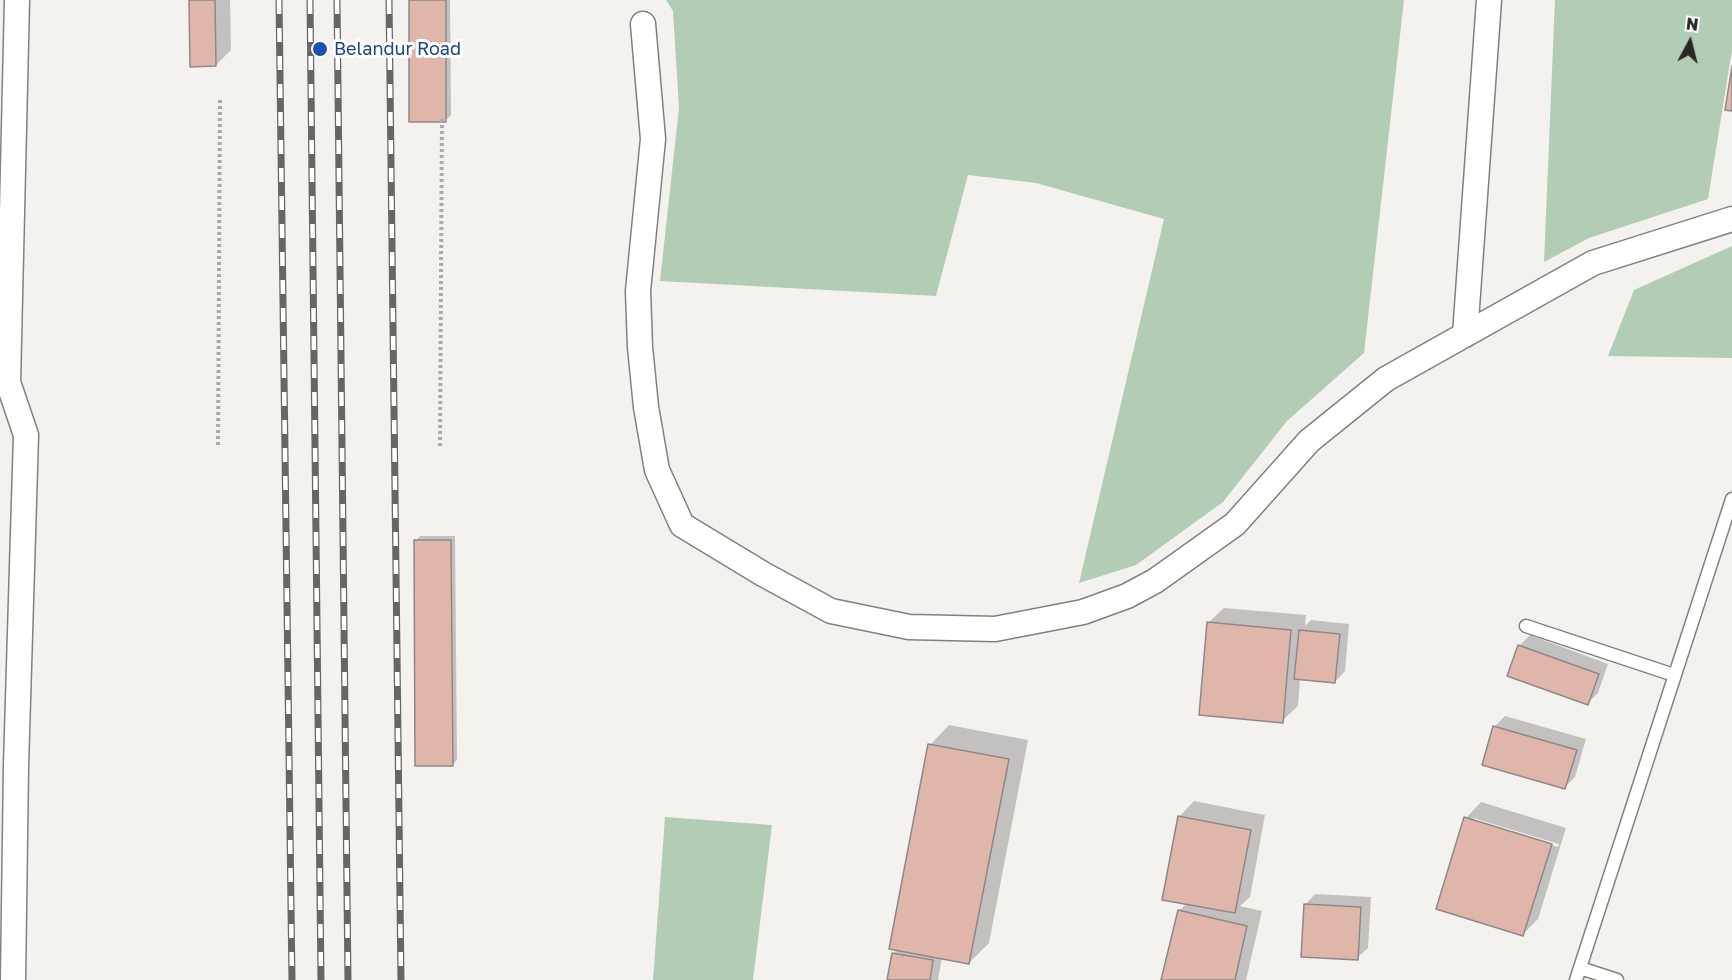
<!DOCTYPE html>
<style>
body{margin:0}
#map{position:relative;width:1732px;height:980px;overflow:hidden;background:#f4f2ef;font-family:"Golos Text",sans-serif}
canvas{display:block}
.north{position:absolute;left:1660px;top:12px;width:60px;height:60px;-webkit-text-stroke:4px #fff;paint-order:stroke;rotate:7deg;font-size:16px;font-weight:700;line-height:24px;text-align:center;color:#282826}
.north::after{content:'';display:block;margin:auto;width:21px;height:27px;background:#282826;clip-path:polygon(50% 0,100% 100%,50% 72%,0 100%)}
</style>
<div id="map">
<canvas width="1732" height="980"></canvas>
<div class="north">N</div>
</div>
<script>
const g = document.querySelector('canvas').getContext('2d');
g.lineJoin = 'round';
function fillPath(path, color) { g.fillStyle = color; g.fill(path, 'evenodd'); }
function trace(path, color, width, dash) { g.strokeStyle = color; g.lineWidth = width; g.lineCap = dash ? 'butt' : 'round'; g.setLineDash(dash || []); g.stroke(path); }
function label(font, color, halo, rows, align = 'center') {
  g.font = font + ' "Golos Text",sans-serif'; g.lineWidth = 6; g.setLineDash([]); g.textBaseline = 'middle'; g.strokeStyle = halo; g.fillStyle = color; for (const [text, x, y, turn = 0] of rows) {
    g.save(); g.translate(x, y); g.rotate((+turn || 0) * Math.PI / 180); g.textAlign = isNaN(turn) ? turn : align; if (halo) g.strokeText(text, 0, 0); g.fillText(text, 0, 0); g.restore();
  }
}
fillPath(new Path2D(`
 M 666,0 L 1404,0 L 1364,353 L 1287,421 L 1223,502 L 1136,565 L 1079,583 L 1164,219 L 1036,183 L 968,175 L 936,296 L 660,281 L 679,108 L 673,11 Z
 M 1555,0 L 1732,0 L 1732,50 L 1708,199 L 1589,238 L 1544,262 Z
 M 1732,246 L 1732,358 L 1608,356 L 1634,290 Z
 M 665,817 L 772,825 L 753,980 L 653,980 Z`), '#b3ccb6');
fillPath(new Path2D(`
 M 190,0 L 230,0 L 231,50 L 216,65 Z
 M 410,0 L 450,0 L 451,115 L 446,120 Z
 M 420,536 L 455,536 L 457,760 L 452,765 L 416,541 Z
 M 1224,608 L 1306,615 L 1305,626 L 1311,620 L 1349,624 L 1345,671 L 1335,682 L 1300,678 L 1298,706 L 1282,721 L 1208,623 Z
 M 1530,635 L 1608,664 L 1598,693 L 1587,704 L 1519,646 Z
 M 1505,716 L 1586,739 L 1575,777 L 1565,787 L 1494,727 Z
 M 949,725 L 1028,740 L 989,943 L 969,963 L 942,957 L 938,980 L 888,980 L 893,954 L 898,949 L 930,745 Z
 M 1194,801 L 1265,815 L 1250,897 L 1240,906 L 1262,911 L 1246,980 L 1163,980 L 1179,911 L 1187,903 L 1179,817 Z
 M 1481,802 L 1566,828 L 1538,919 L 1523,934 L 1466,818 ZM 1473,818 L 1559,844 L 1558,847 L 1473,821 Z
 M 1315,894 L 1371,897 L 1368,948 L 1357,958 L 1305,905 Z`), '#0003');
const building = new Path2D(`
 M 189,0 L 215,0 L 216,66 L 190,67 Z
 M 409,0 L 446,0 L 446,122 L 409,122 Z
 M 1732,66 L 1732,111 L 1725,110 Z
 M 414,540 L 451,540 L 453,766 L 415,766 Z
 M 1207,622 L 1291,630 L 1283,723 L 1199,715 Z
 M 1299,630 L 1340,634 L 1335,683 L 1294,679 Z
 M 1518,645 L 1599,674 L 1588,705 L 1507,676 Z
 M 1493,726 L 1577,750 L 1565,789 L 1482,765 Z
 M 928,744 L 1009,759 L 969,964 L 889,949 Z
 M 1178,816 L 1251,830 L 1235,913 L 1162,900 Z
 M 1464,817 L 1552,844 L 1523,936 L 1436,909 Z
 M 1304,904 L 1361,907 L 1358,960 L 1301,957 Z
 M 1178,910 L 1247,926 L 1235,980 L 1161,980 Z
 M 892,953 L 933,960 L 930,980 L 887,980 Z`);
fillPath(building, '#e0b6ab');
trace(building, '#8d8988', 1.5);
const lane = new Path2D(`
 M 1526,626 L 1674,675
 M 1580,968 L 1617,980
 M 1576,980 L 1732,499`);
const street = new Path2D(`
 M 643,24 L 653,139 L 638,291 L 640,347 L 646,407 L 657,470 L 682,525 L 763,574 L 831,611 L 909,627 L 995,629 L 1083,612 L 1127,596 L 1155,581 L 1235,524 L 1309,441 L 1386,379 L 1593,263 L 1732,219
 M 1465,335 L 1489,0
 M 13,980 L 16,766 L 26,435 L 8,382 L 17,0`);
trace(lane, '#82817d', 15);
trace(street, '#82817d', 27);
trace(new Path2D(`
 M 218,445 L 220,97
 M 440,446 L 442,116`), '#abaaa7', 4, [3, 3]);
trace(lane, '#fff', 12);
trace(street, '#fff', 24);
const rail = new Path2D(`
 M 279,0 L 292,980
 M 310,0 L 321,980
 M 337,0 L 348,980
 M 389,0 L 401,980`);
trace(rail, '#676664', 7);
trace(rail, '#fff', 4.5, [14]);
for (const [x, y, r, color] of [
 [320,49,8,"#1a4fb4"]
]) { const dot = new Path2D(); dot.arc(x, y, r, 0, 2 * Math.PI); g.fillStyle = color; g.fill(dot); trace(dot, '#fff', 2); }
label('18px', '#164399', '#fff', [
 ["Belandur Road",334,49]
], 'left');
</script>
